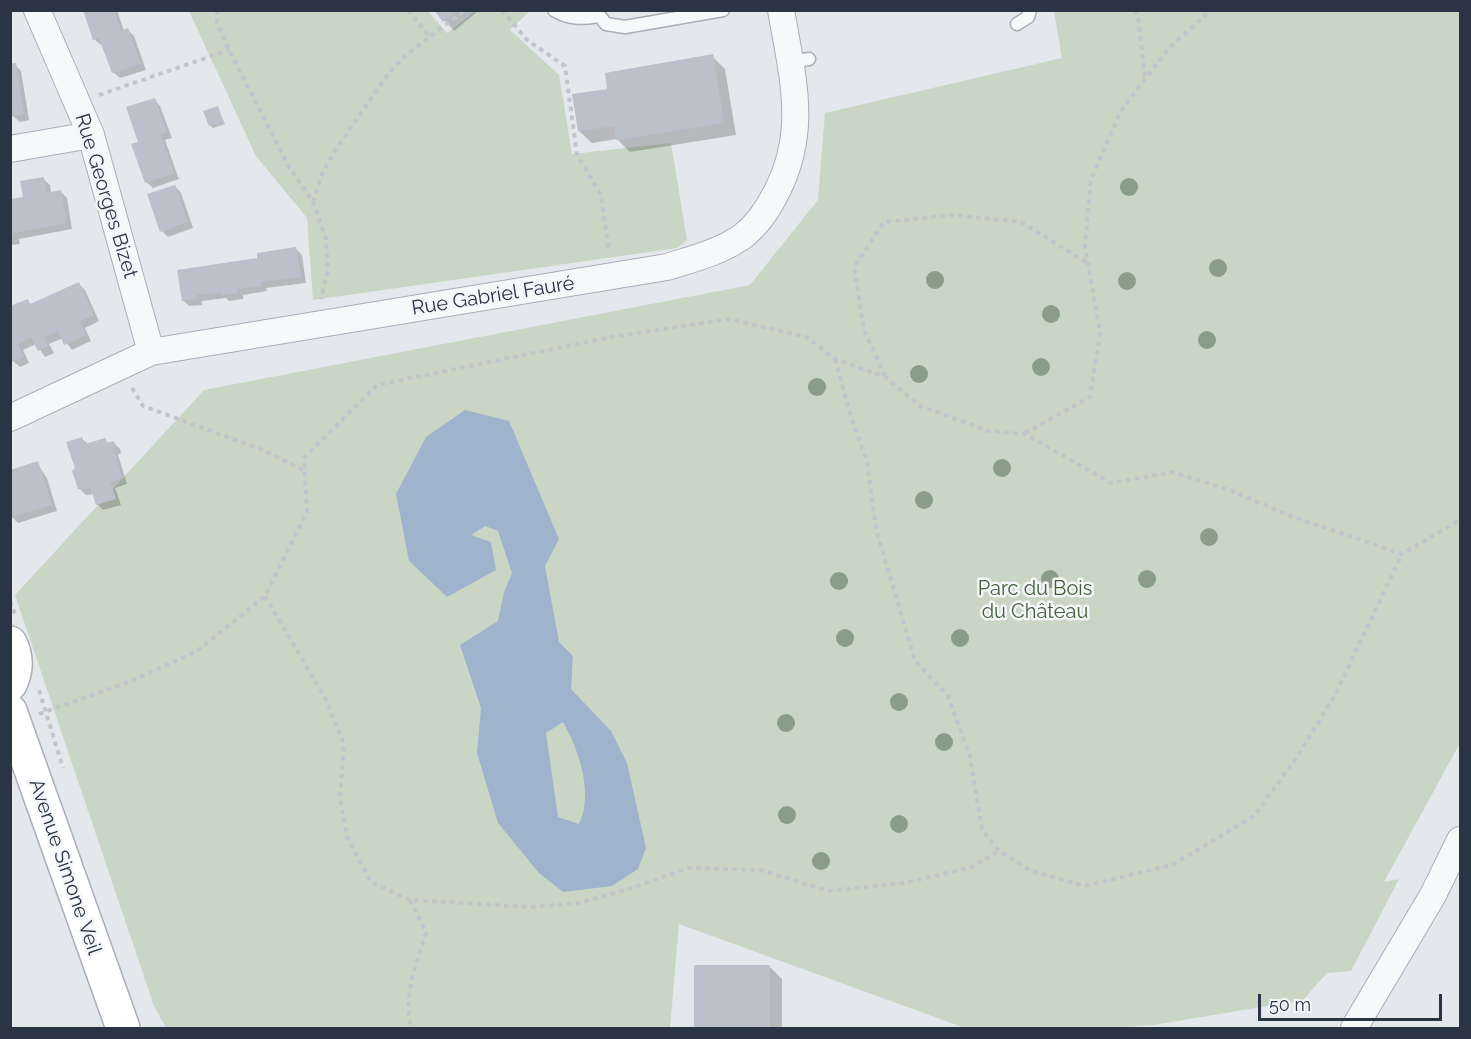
<!DOCTYPE html>
<meta charset="utf-8">
<style>
body{margin:0}
#map{position:relative;width:1471px;height:1039px;overflow:hidden;background:#e4e7ec;font-family:Raleway,sans-serif}
canvas{display:block}
.frame{position:absolute;inset:0;border:12px solid #2b3445;pointer-events:none}
.scale{position:absolute;left:1258px;top:994px;width:184px;height:27px;box-sizing:border-box;border:3px solid #2b3445;border-top:0;padding-left:8px;font-size:18px;line-height:21px;white-space:nowrap;color:#2b3445;-webkit-text-stroke:4px #f4f6f9;paint-order:stroke}
</style>
<div id="map">
<canvas width="1471" height="1039"></canvas>
<div class="frame"></div>
<div class="scale">50 m</div>
</div>
<script>
const g = document.querySelector('canvas').getContext('2d');
g.lineJoin = 'round';
function fillPath(path, color) { g.fillStyle = color; g.fill(path, 'evenodd'); }
function trace(path, color, width, dash) { g.strokeStyle = color; g.lineWidth = width; g.lineCap = dash ? 'butt' : 'round'; g.setLineDash(dash || []); g.stroke(path); }
function label(font, color, halo, rows, align = 'center') {
  g.font = font + ' Raleway,sans-serif'; g.lineWidth = 5; g.setLineDash([]); g.textBaseline = 'middle'; g.strokeStyle = halo; g.fillStyle = color; for (const [text, x, y, turn = 0] of rows) {
    g.save(); g.translate(x, y); g.rotate((+turn || 0) * Math.PI / 180); g.textAlign = isNaN(turn) ? turn : align; if (halo) g.strokeText(text, 0, 0); g.fillText(text, 0, 0); g.restore();
  }
}
fillPath(new Path2D(`
 M 189,11 L 428,11 L 447,33 L 476,11 L 530,11 L 510,30 L 559,75 L 572,154 L 671,143 L 687,240 L 677,248 L 313,300 L 307,218 L 256,156 Z
 M 1054,11 L 1460,11 L 1460,743 L 1384,882 L 1399,879 L 1351,971 L 1327,973 L 1303,1000 L 1154,1025 L 1109,1028 L 965,1028 L 679,924 L 670,1028 L 166,1028 L 154,1006 L 15,595 L 204,390 L 750,285 L 818,200 L 825,113 L 1062,58 Z`), '#c9d6c5');
fillPath(new Path2D(`
 M 465,410 L 509,421 L 559,539 L 545,566 L 559,642 L 573,656 L 571,689 L 611,731 L 627,763 L 646,848 L 638,869 L 612,886 L 563,892 L 539,873 L 498,823 L 477,753 L 481,708 L 460,645 L 498,621 L 504,592 L 512,573 L 498,531 L 485,526 L 471,535 L 491,542 L 496,570 L 447,597 L 409,561 L 396,494 L 426,437 ZM 563,722 C 579,750 594,794 579,824 L 558,817 L 546,733 Z`), '#9fb4cc');
fillPath(new Path2D(`
 M 84,10 L 117,10 L 124,31 L 128,30 L 134,36 L 146,70 L 120,78 L 113,72 L 103,45 L 101,45 L 94,39 Z
 M 436,10 L 479,10 L 454,31 Z
 M 712,56 L 725,69 L 736,135 L 630,152 L 617,139 L 592,143 L 579,131 L 609,90 Z
 M 15,65 L 21,71 L 29,120 L 20,122 L 13,116 L 10,107 L 10,66 Z
 M 154,99 L 160,106 L 172,138 L 165,140 L 179,179 L 153,188 L 146,182 L 140,143 Z
 M 217,107 L 225,124 L 213,128 L 210,125 Z
 M 43,179 L 50,185 L 51,193 L 61,192 L 67,198 L 72,229 L 19,239 L 20,244 L 10,245 L 10,196 L 12,200 L 25,198 Z
 M 175,186 L 181,193 L 193,228 L 168,237 L 162,231 Z
 M 296,249 L 302,255 L 306,283 L 266,288 L 267,291 L 243,295 L 243,299 L 229,301 L 226,298 L 202,301 L 202,305 L 189,306 L 183,300 L 259,259 Z
 M 79,284 L 85,290 L 99,321 L 85,328 L 91,341 L 72,350 L 63,338 L 49,344 L 54,353 L 45,357 L 36,344 L 23,350 L 29,363 L 20,367 L 13,361 L 27,301 L 32,305 Z
 M 82,439 L 88,444 L 104,439 L 109,444 L 114,443 L 120,449 L 121,453 L 118,455 L 127,484 L 115,488 L 121,505 L 103,510 L 97,504 L 94,494 L 86,495 L 79,488 L 76,468 Z
 M 37,463 L 47,478 L 57,511 L 18,523 L 12,517 L 10,511 L 10,471 Z
 M 769,966 L 782,979 L 782,1028 L 696,1028 L 696,967 Z`), '#0003');
fillPath(new Path2D(`
 M 83,10 L 114,10 L 121,31 L 128,28 L 141,64 L 112,73 L 99,38 L 93,40 Z
 M 434,10 L 458,10 L 443,22 Z
 M 713,54 L 724,123 L 616,140 L 614,126 L 578,131 L 572,94 L 607,89 L 605,73 Z
 M 16,63 L 24,114 L 12,117 L 10,64 Z
 M 155,98 L 167,132 L 160,134 L 174,173 L 145,183 L 131,144 L 138,142 L 126,107 Z
 M 218,106 L 223,121 L 209,126 L 203,111 Z
 M 44,177 L 47,193 L 61,190 L 67,223 L 13,233 L 14,238 L 10,238 L 10,199 L 23,197 L 20,181 Z
 M 175,185 L 188,222 L 160,232 L 147,194 Z
 M 296,247 L 301,277 L 261,282 L 262,286 L 237,289 L 238,293 L 222,295 L 221,292 L 196,295 L 197,299 L 182,301 L 177,270 L 257,258 L 257,253 Z
 M 79,282 L 94,315 L 80,321 L 86,335 L 64,345 L 58,331 L 44,337 L 48,346 L 38,351 L 31,337 L 18,344 L 24,357 L 12,362 L 10,358 L 10,306 L 28,299 L 30,304 Z
 M 82,437 L 85,444 L 105,438 L 107,443 L 114,441 L 116,447 L 113,448 L 122,478 L 110,482 L 116,499 L 96,505 L 90,486 L 84,490 L 78,489 L 72,471 L 75,468 L 66,442 Z
 M 38,461 L 52,505 L 11,517 L 10,470 Z
 M 694,965 L 770,965 L 770,1028 L 694,1028 Z`), '#bbc0ca');
const lane = new Path2D(`
 M 554,10 C 569,19 581,19 598,16
 M 595,10 L 606,24 L 625,27 L 723,10
 M 1017,24 L 1028,17 L 1030,10
 M 790,62 L 809,59`);
const street = new Path2D(`
 M 37,10 L 91,135 L 151,352
 M 10,149 L 91,135
 M 10,418 L 151,352 L 667,267 C 692,259 721,252 743,236 C 757,225 768,209 776,193 C 809,131 792,75 781,10
 M 1354,1028 L 1433,895 L 1460,840`);
const secondary = new Path2D(`
 M 10,643 C 17,657 17,670 10,684
 M 10,711 L 123,1028`);
trace(lane, '#a9aeb7', 15);
trace(street, '#a9aeb7', 28);
trace(secondary, '#a9aeb7', 36);
trace(new Path2D(`
 M 217,10 L 217,22 L 229,50 L 289,167 L 313,202 L 326,239 L 328,269 L 321,299
 M 408,10 L 430,37
 M 502,10 L 527,40 L 565,66 L 577,155 L 601,195 L 609,251
 M 1135,10 L 1138,17 L 1145,78
 M 99,95 L 229,50
 M 313,202 L 323,172 L 336,149 L 388,74 L 406,55 L 465,10
 M 835,359 L 851,417 L 867,461 L 876,529 L 915,661 L 948,696 L 970,757 L 982,830 L 999,851 L 1029,870 L 1084,886 L 1172,865 L 1254,816 L 1297,757 L 1335,695 L 1402,554
 M 885,376 L 864,330 L 854,267 L 884,222 L 953,215 L 1021,222 L 1086,262
 M 132,388 L 143,406 L 263,450 L 305,471
 M 1025,433 L 1090,397 L 1100,333 L 1085,245 L 1091,179 L 1121,111 L 1168,49 L 1211,10
 M 265,596 L 325,698 L 344,744 L 340,798 L 347,837 L 371,882 L 410,900 L 531,907 L 579,903 L 632,888 L 688,868 L 760,870 L 828,891 L 904,883 L 972,867 L 999,851
 M 10,601 L 16,617
 M 39,690 L 63,768
 M 39,714 L 129,682 L 197,651 L 265,596 L 307,512 L 304,458 L 377,385 L 612,337 L 728,319 L 807,337 L 835,359 L 885,377 L 920,406 L 989,431 L 1025,434 L 1111,483 L 1172,472 L 1232,491 L 1291,516 L 1402,554 L 1460,520
 M 410,900 L 426,933 C 416,963 403,996 411,1028`), '#c2c5cb', 4, [4.5, 4.5]);
trace(lane, '#f7f8fa', 12);
trace(street, '#f7f8fa', 26);
trace(secondary, '#fff', 33);
g.fillStyle = '#899d89';
for (const [x, y] of [
 [1129,187],
 [1218,268],
 [935,280],
 [1127,281],
 [1051,314],
 [1207,340],
 [1041,367],
 [919,374],
 [817,387],
 [1002,468],
 [924,500],
 [1209,537],
 [1050,579],
 [1147,579],
 [839,581],
 [845,638],
 [960,638],
 [899,702],
 [786,723],
 [944,742],
 [787,815],
 [899,824],
 [821,861]
]) { g.beginPath(); g.arc(x, y, 9, 0, 2 * Math.PI); g.fill(); }
label('20px', '#2b3445', '#f4f6f9', [
 ["Rue Georges Bizet",106,196,73],
 ["Rue Gabriel Fauré",493,296,-9],
 ["Avenue Simone Veil",65,867,71]
]);
label('20px', '#3f6138', '#f4f6f9', [
 ["Parc du Bois",1035,589],
 ["du Château",1035,612]
]);
</script>
